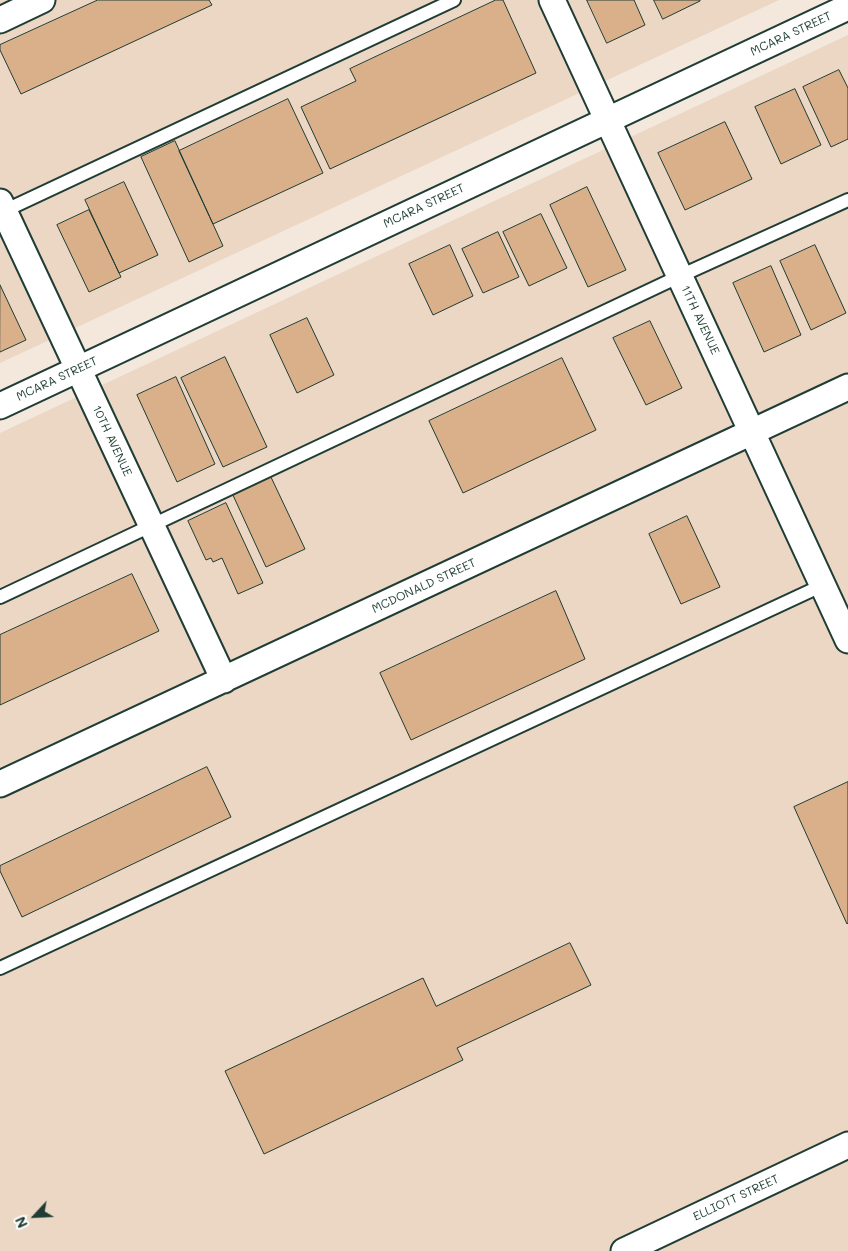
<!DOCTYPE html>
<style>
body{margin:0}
#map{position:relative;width:848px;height:1251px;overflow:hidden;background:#f4e7dc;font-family:Mali,sans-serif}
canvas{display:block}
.north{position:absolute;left:10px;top:1191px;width:50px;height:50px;-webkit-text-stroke:4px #fff;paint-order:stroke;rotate:245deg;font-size:14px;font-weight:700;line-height:20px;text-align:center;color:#1f3d34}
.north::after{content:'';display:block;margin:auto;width:18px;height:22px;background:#1f3d34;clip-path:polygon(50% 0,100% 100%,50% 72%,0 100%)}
</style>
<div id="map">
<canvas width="848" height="1251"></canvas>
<div class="north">N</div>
</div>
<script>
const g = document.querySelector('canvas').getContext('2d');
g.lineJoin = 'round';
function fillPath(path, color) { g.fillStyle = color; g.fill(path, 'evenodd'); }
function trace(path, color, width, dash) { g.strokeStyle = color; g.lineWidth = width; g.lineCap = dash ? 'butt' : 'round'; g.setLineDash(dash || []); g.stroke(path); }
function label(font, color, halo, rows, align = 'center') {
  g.font = font + ' Mali,sans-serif'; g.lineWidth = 4; g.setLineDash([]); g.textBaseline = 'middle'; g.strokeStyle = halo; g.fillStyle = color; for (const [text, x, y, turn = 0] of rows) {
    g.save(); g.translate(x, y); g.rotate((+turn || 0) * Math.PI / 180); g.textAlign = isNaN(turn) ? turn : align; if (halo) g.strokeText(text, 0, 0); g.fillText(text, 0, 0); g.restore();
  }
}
fillPath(new Path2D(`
 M 0,0 L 779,0 L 0,363 Z
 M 848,35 L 848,1251 L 0,1251 L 0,433 Z`), '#ecd6c4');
const building = new Path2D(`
 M 98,0 L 209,0 L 212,5 L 21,94 L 0,50 L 0,45 Z
 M 496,0 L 503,0 L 536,73 L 330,169 L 301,107 L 356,81 L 350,69 Z
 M 587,0 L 634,0 L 645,25 L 607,43 Z
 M 654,0 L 700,0 L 700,1 L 663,19 Z
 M 839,70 L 848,88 L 848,139 L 831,147 L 803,87 Z
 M 795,89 L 821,145 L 781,164 L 755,107 Z
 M 288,99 L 323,173 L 213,224 L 179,151 Z
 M 725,122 L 752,179 L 685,210 L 658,153 Z
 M 175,141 L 223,246 L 189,262 L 141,157 Z
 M 124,182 L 158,255 L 119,273 L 85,200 Z
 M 587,187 L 626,270 L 588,287 L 550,205 Z
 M 89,210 L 121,277 L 89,292 L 57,225 Z
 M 541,214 L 567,268 L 529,286 L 503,232 Z
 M 498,232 L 519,277 L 483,293 L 462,249 Z
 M 450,245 L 473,296 L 433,315 L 409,264 Z
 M 815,245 L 846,313 L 811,330 L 780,261 Z
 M 771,266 L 801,335 L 764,352 L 733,283 Z
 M 0,285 L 26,340 L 0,352 Z
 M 307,318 L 334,375 L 297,393 L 270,335 Z
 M 650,321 L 682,388 L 646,405 L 613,338 Z
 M 225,357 L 267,447 L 223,467 L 181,378 Z
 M 562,358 L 596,430 L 463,493 L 429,421 Z
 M 176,377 L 215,464 L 177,482 L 137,395 Z
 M 270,475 L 305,549 L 266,567 L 232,493 Z
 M 226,503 L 263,583 L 238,594 L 222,558 L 213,562 L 211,558 L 206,560 L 188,521 Z
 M 687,516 L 720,587 L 681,604 L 649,534 Z
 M 132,574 L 159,631 L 0,705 L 0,635 Z
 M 556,591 L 585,659 L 411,740 L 380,673 Z
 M 207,767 L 231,817 L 22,917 L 0,871 L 0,866 Z
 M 848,782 L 848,923 L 847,924 L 794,807 Z
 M 570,943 L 591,985 L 457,1048 L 463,1060 L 264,1154 L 225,1071 L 423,978 L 436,1006 Z`);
fillPath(building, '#dab08b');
trace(building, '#1f3d34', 1);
const service = new Path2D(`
 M 4,211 L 454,0
 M 0,597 L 680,276 L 848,200
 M 0,968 L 823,585`);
const minor = new Path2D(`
 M 552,0 L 848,640
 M 0,20 L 42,0
 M 0,202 L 224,680
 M 0,406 L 848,7
 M 0,784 L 848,387
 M 624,1251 L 848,1145`);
trace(service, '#1f3d34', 16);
trace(minor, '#1f3d34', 29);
trace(service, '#fff', 12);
trace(minor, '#fff', 25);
label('12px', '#1f3d34', '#fff', [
 ["MCARA STREET",791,34,-25],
 ["MCARA STREET",424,206,-25],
 ["11TH AVENUE",700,320,65],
 ["MCARA STREET",57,379,-25],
 ["10TH AVENUE",112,441,65],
 ["MCDONALD STREET",424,586,-25],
 ["ELLIOTT STREET",736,1198,-25]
]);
</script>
